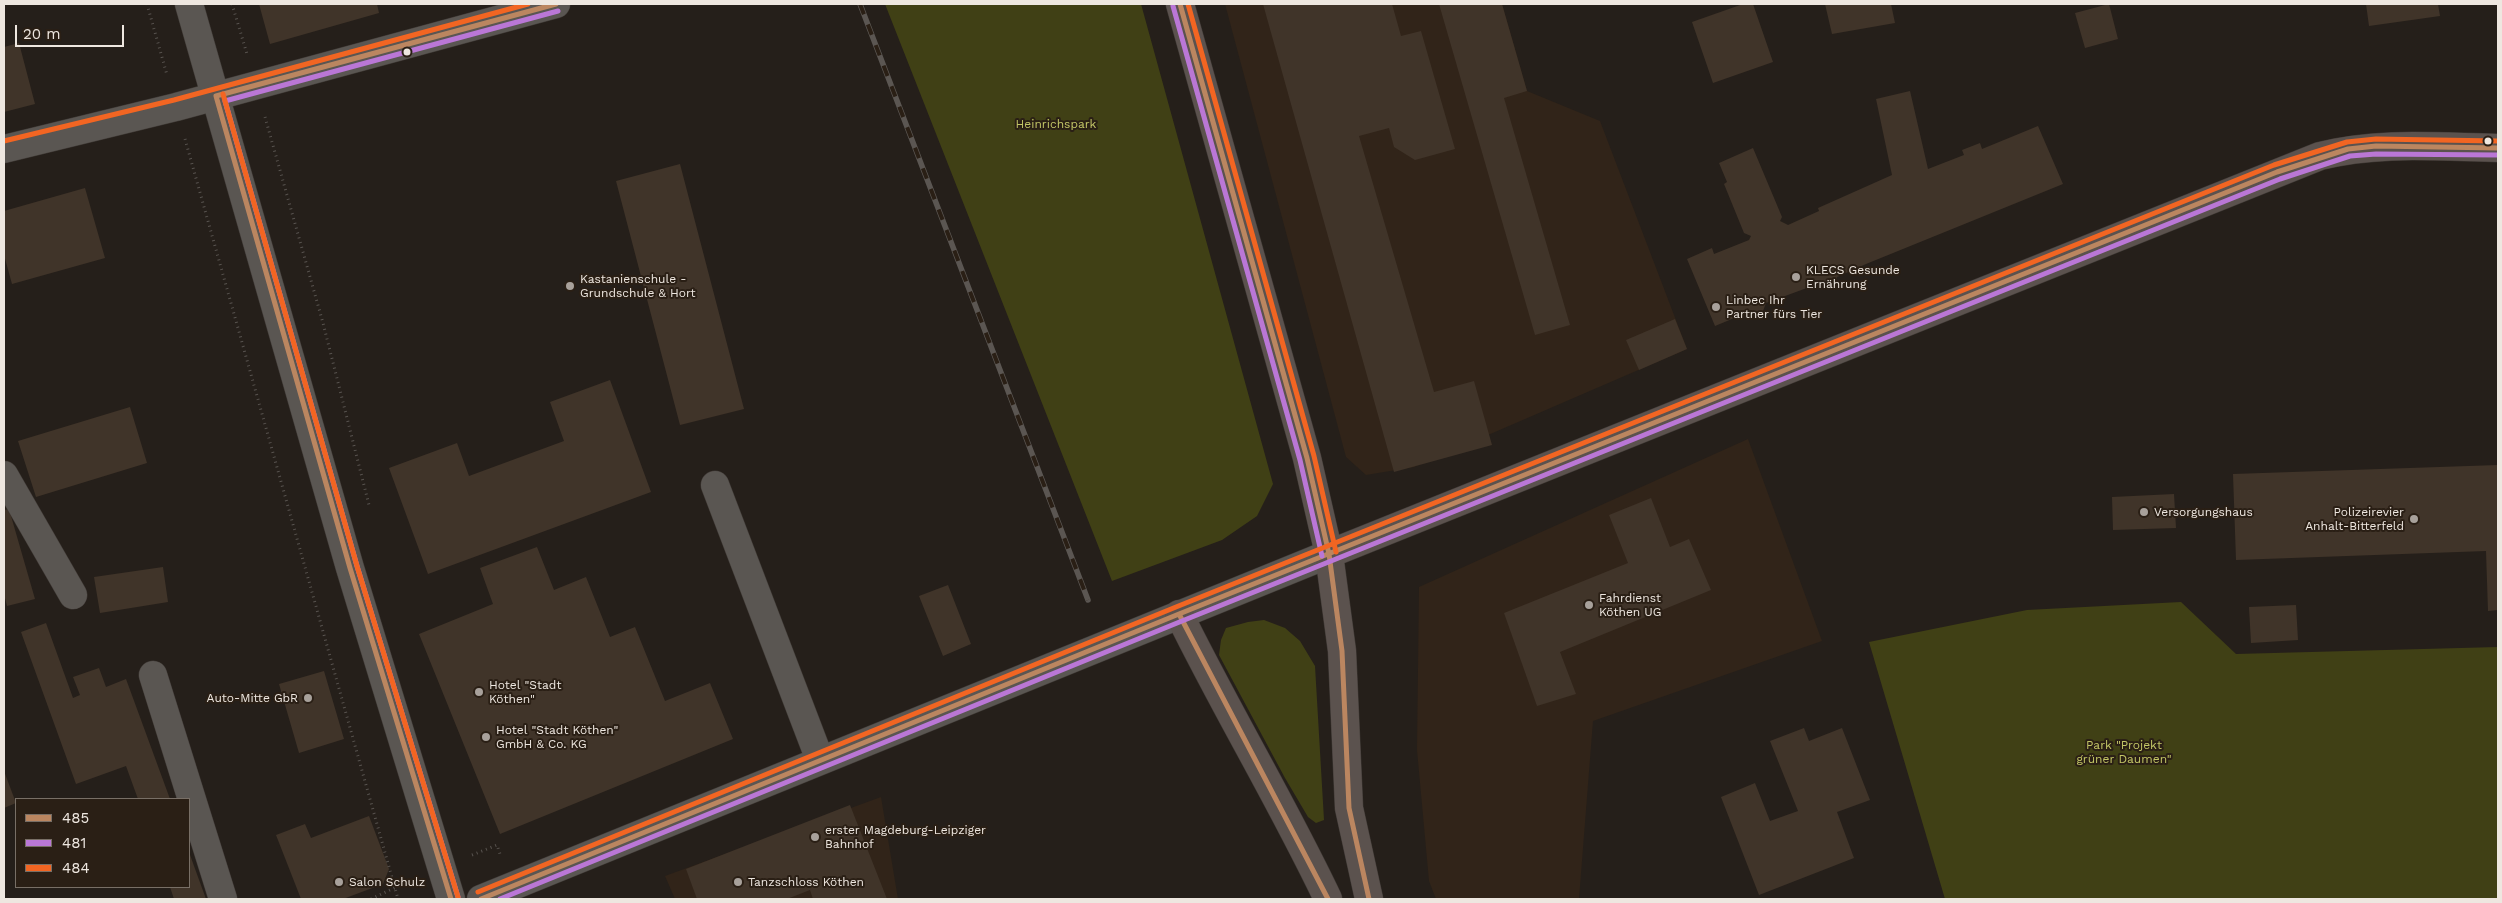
<!DOCTYPE html>
<meta charset="utf-8">
<style>
body{margin:0}
#map{position:relative;width:2502px;height:903px;overflow:hidden;background:#251f1a;font-family:"Work Sans",sans-serif}
canvas{display:block}
.frame{position:absolute;inset:0;border:5px solid #eee7e0;pointer-events:none}
.legend{position:absolute;left:15px;top:798px;width:175px;height:90px;box-sizing:border-box;background:#2a1f15;border:1px solid #786f66;margin:0;padding:6px 9px;list-style:none;font-size:15px;color:#eee7e0}
.legend li{display:flex;align-items:center;gap:10px;height:25px}
.legend b{width:25px;border:1px solid #786f66}
.scale{position:absolute;left:15px;top:25px;width:109px;height:22px;box-sizing:border-box;border:2px solid #eee7e0;border-top:0;padding-left:6px;font-size:15px;line-height:18px;white-space:nowrap;color:#eee7e0;-webkit-text-stroke:4px #2a1f15;paint-order:stroke}
</style>
<div id="map">
<canvas width="2502" height="903"></canvas>
<div class="frame"></div>
<ul class="legend">
<li><b style="height:6px;background:#bb8660"></b>485</li>
<li><b style="height:6px;background:#ba77d6"></b>481</li>
<li><b style="height:6px;background:#f26522"></b>484</li>
</ul>
<div class="scale">20 m</div>
</div>
<script>
const g = document.querySelector('canvas').getContext('2d');
g.lineJoin = 'round';
function fillPath(path, color) { g.fillStyle = color; g.fill(path, 'evenodd'); }
function trace(path, color, width, dash) { g.strokeStyle = color; g.lineWidth = width; g.lineCap = dash ? 'butt' : 'round'; g.setLineDash(dash || []); g.stroke(path); }
function label(font, color, halo, rows, align = 'center') {
  g.font = font + ' "Work Sans",sans-serif'; g.lineWidth = 4; g.setLineDash([]); g.textBaseline = 'middle'; g.strokeStyle = halo; g.fillStyle = color; for (const [text, x, y, turn = 0] of rows) {
    g.save(); g.translate(x, y); g.rotate((+turn || 0) * Math.PI / 180); g.textAlign = isNaN(turn) ? turn : align; if (halo) g.strokeText(text, 0, 0); g.fillText(text, 0, 0); g.restore();
  }
}
fillPath(new Path2D(`
 M 1225,4 L 1502,4 L 1527,91 L 1600,121 L 1687,349 L 1414,467 L 1366,475 L 1346,457 Z
 M 1748,439 L 1822,641 L 1593,721 L 1579,899 L 1436,899 L 1429,881 L 1417,750 L 1419,587 Z
 M 881,797 L 898,899 L 675,899 L 665,876 Z`), '#312419');
fillPath(new Path2D(`
 M 885,4 L 1141,4 L 1273,484 L 1257,516 L 1222,540 L 1112,581 Z
 M 2181,602 L 2236,654 L 2498,647 L 2498,899 L 1945,899 L 1869,642 L 2027,610 Z
 M 1264,620 L 1285,628 L 1300,641 L 1315,666 L 1324,820 L 1316,823 L 1308,817 L 1285,778 L 1219,655 L 1221,640 L 1226,628 L 1248,622 Z`), '#404015');
fillPath(new Path2D(`
 M 259,4 L 377,4 L 379,13 L 270,44 Z
 M 1263,4 L 1392,4 L 1401,36 L 1421,31 L 1455,149 L 1415,160 L 1394,147 L 1389,128 L 1359,136 L 1434,392 L 1474,381 L 1492,445 L 1394,472 Z
 M 1439,4 L 1502,4 L 1527,91 L 1504,98 L 1570,325 L 1535,335 Z
 M 1743,4 L 1753,4 L 1773,62 L 1713,83 L 1692,22 Z
 M 1825,4 L 1891,4 L 1895,23 L 1832,34 Z
 M 2109,4 L 2118,39 L 2085,48 L 2075,13 Z
 M 2366,4 L 2438,4 L 2440,16 L 2369,26 Z
 M 19,43 L 35,104 L 4,112 L 4,47 Z
 M 1910,91 L 1928,169 L 1964,155 L 1962,150 L 1980,143 L 1982,149 L 2038,126 L 2063,184 L 1866,264 L 1837,277 L 1836,283 L 1820,288 L 1815,285 L 1766,303 L 1763,311 L 1748,316 L 1744,314 L 1715,326 L 1687,259 L 1712,248 L 1714,254 L 1749,240 L 1751,236 L 1744,233 L 1724,184 L 1727,182 L 1719,163 L 1753,148 L 1782,217 L 1780,221 L 1788,225 L 1819,211 L 1818,208 L 1892,175 L 1876,99 Z
 M 680,164 L 744,409 L 680,425 L 616,181 Z
 M 85,188 L 105,258 L 12,284 L 4,255 L 4,211 Z
 M 1675,319 L 1687,349 L 1639,370 L 1626,340 Z
 M 610,380 L 651,492 L 428,574 L 389,468 L 457,443 L 469,476 L 564,441 L 550,402 Z
 M 130,407 L 147,463 L 36,497 L 18,441 Z
 M 2498,465 L 2498,610 L 2488,611 L 2486,551 L 2236,560 L 2233,474 Z
 M 2174,494 L 2176,528 L 2113,530 L 2112,497 Z
 M 1651,498 L 1670,547 L 1689,539 L 1711,590 L 1560,652 L 1576,694 L 1537,706 L 1504,613 L 1628,563 L 1609,515 Z
 M 9,509 L 35,599 L 7,606 L 4,594 L 4,510 Z
 M 537,547 L 554,590 L 586,577 L 610,637 L 635,627 L 665,701 L 710,683 L 733,739 L 500,834 L 419,634 L 493,604 L 480,568 Z
 M 163,567 L 168,602 L 100,613 L 94,577 Z
 M 948,585 L 971,644 L 943,656 L 919,596 Z
 M 2296,605 L 2298,640 L 2251,643 L 2249,607 Z
 M 46,623 L 73,698 L 80,695 L 73,677 L 99,668 L 106,687 L 126,679 L 170,799 L 138,799 L 126,766 L 76,784 L 21,632 Z
 M 324,671 L 344,739 L 299,753 L 279,684 Z
 M 1804,728 L 1809,741 L 1842,728 L 1870,800 L 1837,812 L 1854,858 L 1759,895 L 1721,797 L 1755,783 L 1770,821 L 1798,811 L 1770,741 Z
 M 4,771 L 16,803 L 4,808 Z
 M 850,805 L 887,899 L 813,899 L 810,890 L 787,899 L 697,899 L 686,869 Z
 M 369,816 L 389,869 L 383,884 L 343,899 L 301,899 L 276,835 L 305,824 L 311,838 Z
 M 189,852 L 194,866 L 206,899 L 174,899 L 170,887 L 189,887 Z`), '#403429');
const minor = new Path2D(`
 M 189,4 L 350,568 L 451,899
 M 4,149 L 176,107 L 556,4
 M 4,475 L 73,595
 M 715,485 L 820,760
 M 153,675 L 223,899
 M 481,899 L 1329,554`);
const major = new Path2D(`
 M 1180,4 L 1307,458 L 1329,554 L 1342,651 L 1349,808 L 1369,899
 M 1329,554 L 2320,156 C 2379,141 2439,147 2498,148
 M 1179,614 C 1226,710 1282,802 1328,899`);
trace(minor, '#3f3935', 29);
trace(major, '#3f3935', 29);
trace(new Path2D(`
 M 147,4 L 167,75
 M 232,4 L 247,54
 M 265,117 L 323,323 L 369,505
 M 185,139 L 398,899
 M 472,855 L 497,845 L 501,857
 M 371,899 L 411,880`), '#58534f', 3, [1, 4]);
trace(minor, '#5a5652', 28);
trace(major, '#5b524e', 28);
const rail = new Path2D(`
 M 860,4 L 1088,600`);
trace(rail, '#5b5652', 5.5);
trace(rail, '#2a1f15', 4, [11]);
trace(new Path2D(`
 M 1180,4 L 1307,458 L 1329,554 L 1342,651 L 1349,808 L 1369,899
 M 1179,614 L 1328,899
 M 451,899 L 350,568 L 216,96 L 556,4
 M 481,899 L 1179,614 L 2277,172 L 2348,149 L 2376,146 L 2498,148`), '#bb8660', 5);
trace(new Path2D(`
 M 1173,6 L 1300,460 L 1322,556
 M 458,897 L 357,566 L 225,101 L 558,11
 M 500,899 L 1182,621 L 2280,179 L 2350,156 L 2376,154 L 2498,155`), '#ba77d6', 5);
trace(new Path2D(`
 M 1188,4 L 1314,456 L 1336,552
 M 223,94 L 357,566 L 458,897
 M 4,141 L 174,100 L 528,4
 M 478,892 L 1176,607 L 2274,165 L 2347,142 L 2376,139 L 2498,141`), '#f26522', 5);
for (const [x, y, r, color] of [
 [407,52,4.5,"#eee7e0"],
 [2488,141,4.5,"#eee7e0"],
 [1796,277,5,"#a8a19b"],
 [570,286,5,"#a8a19b"],
 [1716,307,5,"#a8a19b"],
 [2144,512,5,"#a8a19b"],
 [2414,519,5,"#a8a19b"],
 [1589,605,5,"#a8a19b"],
 [479,692,5,"#a8a19b"],
 [308,698,5,"#a8a19b"],
 [486,737,5,"#a8a19b"],
 [815,837,5,"#a8a19b"],
 [339,882,5,"#a8a19b"],
 [738,882,5,"#a8a19b"]
]) { const dot = new Path2D(); dot.arc(x, y, r, 0, 2 * Math.PI); g.fillStyle = color; g.fill(dot); trace(dot, '#2a1f15', 2); }
label('12px', '#c3c666', '#2a1f15', [
 ["Heinrichspark",1056,124],
 ["Park \"Projekt",2124,745],
 ["grüner Daumen\"",2124,759]
]);
label('12px', '#eee7e0', '#2a1f15', [
 ["KLECS Gesunde",1806,270],
 ["Ernährung",1806,284],
 ["Kastanienschule -",580,279],
 ["Grundschule & Hort",580,293],
 ["Linbec Ihr",1726,300],
 ["Partner fürs Tier",1726,314],
 ["Versorgungshaus",2154,512],
 ["Polizeirevier",2404,512,"right"],
 ["Anhalt-Bitterfeld",2404,526,"right"],
 ["Fahrdienst",1599,598],
 ["Köthen UG",1599,612],
 ["Hotel \"Stadt",489,685],
 ["Köthen\"",489,699],
 ["Auto-Mitte GbR",298,698,"right"],
 ["Hotel \"Stadt Köthen\"",496,730],
 ["GmbH & Co. KG",496,744],
 ["erster Magdeburg-Leipziger",825,830],
 ["Bahnhof",825,844],
 ["Salon Schulz",349,882],
 ["Tanzschloss Köthen",748,882]
], 'left');
</script>
